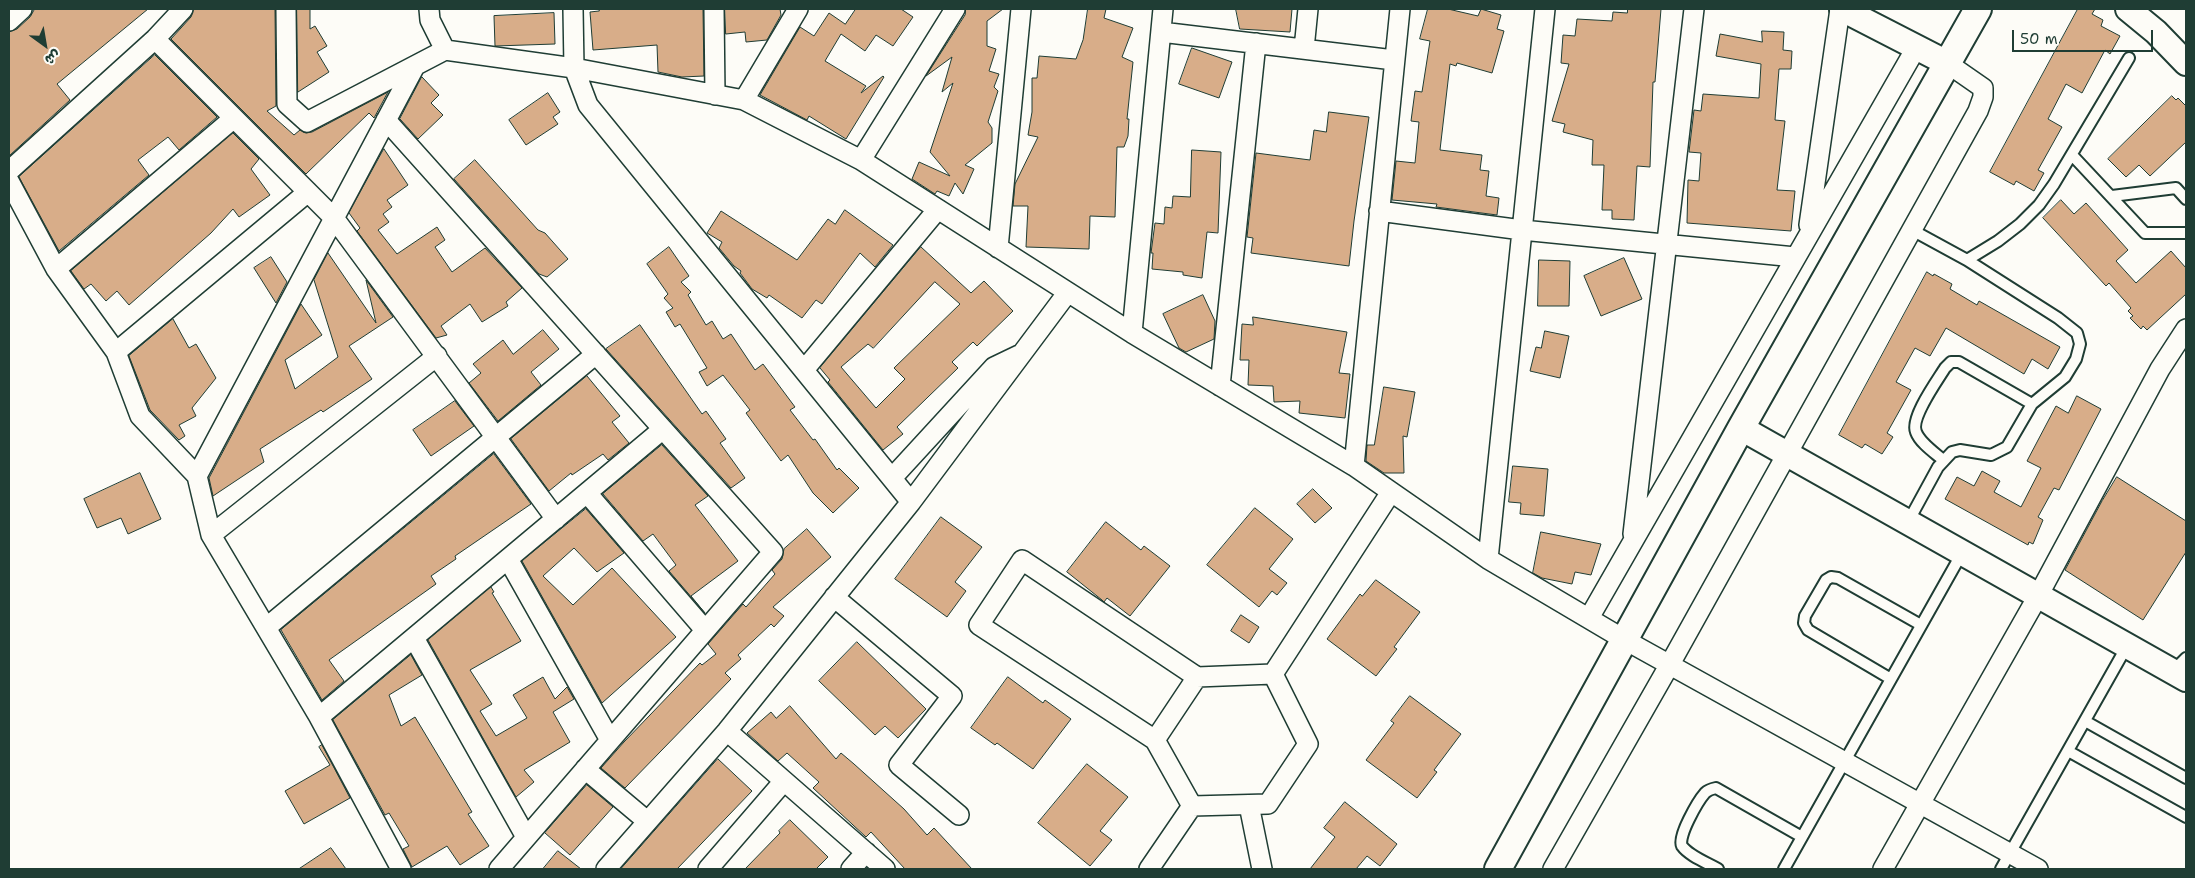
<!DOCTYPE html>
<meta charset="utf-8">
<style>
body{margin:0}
#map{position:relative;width:2195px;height:878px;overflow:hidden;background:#fdfcf7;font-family:"Shantell Sans","Playpen Sans Arabic",sans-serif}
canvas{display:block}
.frame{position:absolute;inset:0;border:10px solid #1f3d34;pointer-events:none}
.north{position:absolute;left:20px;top:20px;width:50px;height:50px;-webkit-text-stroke:4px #fdfcf7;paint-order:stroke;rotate:148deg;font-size:14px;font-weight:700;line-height:20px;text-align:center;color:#1f3d34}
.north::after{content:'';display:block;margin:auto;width:18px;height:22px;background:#1f3d34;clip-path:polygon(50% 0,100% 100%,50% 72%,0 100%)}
.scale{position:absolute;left:2012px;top:30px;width:141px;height:22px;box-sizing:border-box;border:2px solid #1f3d34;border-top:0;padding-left:6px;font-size:15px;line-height:18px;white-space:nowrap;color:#1f3d34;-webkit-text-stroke:4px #fdfcf7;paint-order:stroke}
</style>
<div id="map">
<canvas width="2195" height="878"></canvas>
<div class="frame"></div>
<div class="north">ش</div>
<div class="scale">50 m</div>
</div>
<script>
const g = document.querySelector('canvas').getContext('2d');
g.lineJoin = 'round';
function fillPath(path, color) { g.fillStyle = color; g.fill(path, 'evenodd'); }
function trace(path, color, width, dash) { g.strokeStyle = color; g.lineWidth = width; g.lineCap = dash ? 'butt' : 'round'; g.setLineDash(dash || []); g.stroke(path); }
const building = new Path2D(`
 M 35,9 L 148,9 L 57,84 L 70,100 L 9,156 L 9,32 L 17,29 L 30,17 Z
 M 194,9 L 275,9 L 276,106 L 267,111 L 294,135 L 300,130 L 306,133 L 312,132 L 388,92 L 374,118 L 369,113 L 306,174 L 171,39 L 191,17 Z
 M 297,9 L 310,9 L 310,29 L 315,26 L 327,46 L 317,52 L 329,72 L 298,92 Z
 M 599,9 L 703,9 L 704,76 L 682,77 L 658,72 L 657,45 L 593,50 L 590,12 L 599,11 Z
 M 725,9 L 780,9 L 781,15 L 767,40 L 746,42 L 745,32 L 726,34 Z
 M 856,9 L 901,9 L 913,17 L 893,46 L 876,35 L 865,51 L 841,34 L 825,61 L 866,86 L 861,93 L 883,76 L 884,77 L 846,139 L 809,116 L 807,120 L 760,95 L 800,27 L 814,36 L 829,13 L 845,24 Z
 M 966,9 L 1003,9 L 987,21 L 987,46 L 996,49 L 989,71 L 999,74 L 994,87 L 998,91 L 988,122 L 992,128 L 992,143 L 965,165 L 974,169 L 963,194 L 955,183 L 949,196 L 937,191 L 935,194 L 912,179 L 919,162 L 950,176 L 930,152 L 953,83 L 942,92 L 952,57 L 926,76 L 965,15 Z
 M 1088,9 L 1106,9 L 1104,18 L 1133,28 L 1122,57 L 1133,62 L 1127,119 L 1129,119 L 1128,136 L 1124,147 L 1117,147 L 1115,217 L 1090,216 L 1089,249 L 1026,247 L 1028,206 L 1013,206 L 1015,184 L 1038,137 L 1028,135 L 1032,112 L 1032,78 L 1037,78 L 1039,56 L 1076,59 L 1083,40 Z
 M 1236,9 L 1292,9 L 1290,32 L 1240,29 Z
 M 1428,9 L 1448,9 L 1478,16 L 1481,9 L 1501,15 L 1497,29 L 1504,31 L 1492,73 L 1457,63 L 1456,66 L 1450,64 L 1440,150 L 1482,155 L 1480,170 L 1489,171 L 1486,196 L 1499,198 L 1497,215 L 1436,207 L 1437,204 L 1392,200 L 1396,161 L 1415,163 L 1419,122 L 1411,121 L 1415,91 L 1422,92 L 1430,41 L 1420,39 Z
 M 1628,9 L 1661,9 L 1655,82 L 1653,82 L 1650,167 L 1637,166 L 1634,220 L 1612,219 L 1612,210 L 1602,210 L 1604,165 L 1592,165 L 1593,140 L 1563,132 L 1565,124 L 1552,121 L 1569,64 L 1561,63 L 1563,35 L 1575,36 L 1577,19 L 1612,21 L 1613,12 L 1627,13 Z
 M 2078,9 L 2095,9 L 2092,14 L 2103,20 L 2101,26 L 2120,36 L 2110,54 L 2105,50 L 2082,93 L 2066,84 L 2048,119 L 2062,127 L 2038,170 L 2044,173 L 2034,191 L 2016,181 L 2014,185 L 1990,172 Z
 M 554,13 L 555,44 L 495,46 L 494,16 Z
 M 1762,31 L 1784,32 L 1783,50 L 1792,51 L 1791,69 L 1779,69 L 1775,120 L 1785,121 L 1777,190 L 1795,191 L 1791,231 L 1687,223 L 1688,180 L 1699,181 L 1701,153 L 1689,152 L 1694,110 L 1701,111 L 1703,94 L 1759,98 L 1761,64 L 1716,56 L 1720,34 L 1762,42 Z
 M 1192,48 L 1232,62 L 1219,98 L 1179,84 Z
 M 155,55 L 217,117 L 179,150 L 168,137 L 138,160 L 149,175 L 59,251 L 19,177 Z
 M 422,77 L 439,95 L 431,103 L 443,115 L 418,139 L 400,119 Z
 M 548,93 L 560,112 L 553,117 L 558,124 L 526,145 L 509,120 Z
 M 2172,96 L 2176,100 L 2178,98 L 2186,106 L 2186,142 L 2150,176 L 2139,165 L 2126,177 L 2108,159 Z
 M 1329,112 L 1369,117 L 1354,221 L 1349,266 L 1251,253 L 1253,238 L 1247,237 L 1256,153 L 1310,160 L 1314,130 L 1326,132 Z
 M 233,133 L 259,159 L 251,169 L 270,195 L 239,217 L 233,209 L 211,233 L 129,305 L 117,291 L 106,301 L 91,284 L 84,289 L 71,271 Z
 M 384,149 L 408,185 L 387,200 L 392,207 L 383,214 L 389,222 L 378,230 L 397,254 L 437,227 L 445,240 L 435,247 L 452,272 L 485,248 L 522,288 L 506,302 L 508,306 L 482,322 L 470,304 L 441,326 L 447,335 L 436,338 L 357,231 L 360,228 L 349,213 Z
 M 1192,150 L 1221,152 L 1218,233 L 1207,232 L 1202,278 L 1183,275 L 1183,272 L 1152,269 L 1153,253 L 1151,253 L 1155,223 L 1164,224 L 1165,207 L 1172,208 L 1173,196 L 1190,197 Z
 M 475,160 L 538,230 L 545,233 L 568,259 L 547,277 L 539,274 L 454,179 Z
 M 2061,200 L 2074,214 L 2086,203 L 2128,250 L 2116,261 L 2136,283 L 2171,251 L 2186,268 L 2186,294 L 2147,330 L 2143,326 L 2141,329 L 2130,318 L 2133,316 L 2128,311 L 2131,308 L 2109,283 L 2106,286 L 2043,218 Z
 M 845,210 L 893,245 L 875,267 L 860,253 L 822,304 L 816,300 L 802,318 L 769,295 L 767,298 L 752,289 L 740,273 L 741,271 L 734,266 L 719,248 L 722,242 L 707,233 L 721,211 L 797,260 L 828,219 L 835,224 Z
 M 669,247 L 689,276 L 681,282 L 691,292 L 688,295 L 706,325 L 712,321 L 723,339 L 731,334 L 755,370 L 763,364 L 795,407 L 790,410 L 813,440 L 815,439 L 837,470 L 839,468 L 859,488 L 833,513 L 813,493 L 788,455 L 781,461 L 746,413 L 750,410 L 723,375 L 707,386 L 699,372 L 707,368 L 680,324 L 675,327 L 666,312 L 673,308 L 664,298 L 668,294 L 647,264 Z
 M 921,247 L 971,293 L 984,281 L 1013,311 L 977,346 L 973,342 L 952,362 L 958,368 L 897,427 L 903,434 L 883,450 L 828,382 L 830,380 L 820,368 ZM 935,282 L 960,304 L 894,368 L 905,379 L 876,408 L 841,367 L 868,344 L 873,348 Z
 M 328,253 L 376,323 L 366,280 L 393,317 L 349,346 L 372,379 L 323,412 L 321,410 L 260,449 L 264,462 L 213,496 L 209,478 L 301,304 L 322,335 L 285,360 L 295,389 L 338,357 L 314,280 Z
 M 271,257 L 287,282 L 276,303 L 254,268 Z
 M 1624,258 L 1642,299 L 1601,316 L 1584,276 Z
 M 1539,260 L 1570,261 L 1569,306 L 1538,306 Z
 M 1927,272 L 1933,276 L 1934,274 L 1952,284 L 1950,289 L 1977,305 L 1979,301 L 2060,347 L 2048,369 L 2032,359 L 2024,374 L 1946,328 L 1930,356 L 1915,348 L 1896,382 L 1911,390 L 1887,433 L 1893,437 L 1882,454 L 1865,444 L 1862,448 L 1839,435 Z
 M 1203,295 L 1215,321 L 1214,339 L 1186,352 L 1179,348 L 1163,314 Z
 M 1253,317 L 1347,332 L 1339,373 L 1350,374 L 1345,418 L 1299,413 L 1300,401 L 1274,402 L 1273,386 L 1248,385 L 1249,360 L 1240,360 L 1242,324 L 1253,325 Z
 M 173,319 L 189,348 L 196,344 L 216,378 L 192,408 L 196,416 L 179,425 L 185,436 L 179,440 L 150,410 L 129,356 Z
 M 640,325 L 702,414 L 706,411 L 726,439 L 720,443 L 745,478 L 731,488 L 606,349 Z
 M 543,330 L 559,349 L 531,372 L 541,385 L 498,421 L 469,383 L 481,373 L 473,364 L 503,340 L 513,354 Z
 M 1545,331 L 1569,336 L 1560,378 L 1530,371 L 1536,347 L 1541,348 Z
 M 587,376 L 620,416 L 612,422 L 629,443 L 608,460 L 603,454 L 572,475 L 571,473 L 549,491 L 511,439 Z
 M 1384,387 L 1415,392 L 1407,437 L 1403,436 L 1404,473 L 1384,473 L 1366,461 L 1367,445 L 1374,445 Z
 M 2077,396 L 2101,409 L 2059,490 L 2054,488 L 2038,517 L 2043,520 L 2033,544 L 2029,542 L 2028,545 L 1945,499 L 1957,477 L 1974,486 L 1982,471 L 2000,481 L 1994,492 L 2021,507 L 2041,468 L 2027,461 L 2056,406 L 2068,413 Z
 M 455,401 L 474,426 L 431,456 L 413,430 Z
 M 662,445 L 708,496 L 695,505 L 738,561 L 691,596 L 705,613 L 669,571 L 676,565 L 653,534 L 643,541 L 603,494 Z
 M 494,454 L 531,504 L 455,556 L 456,559 L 431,576 L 436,584 L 329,660 L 344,681 L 322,700 L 281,630 Z
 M 1513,466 L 1548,469 L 1544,516 L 1520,514 L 1521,503 L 1509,502 Z
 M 140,473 L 161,519 L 128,534 L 121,518 L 97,528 L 84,499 Z
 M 2117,477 L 2186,521 L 2186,552 L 2143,620 L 2065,570 L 2102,501 Z
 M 1313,489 L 1332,508 L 1315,523 L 1297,504 Z
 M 1255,508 L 1293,539 L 1269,569 L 1287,583 L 1277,595 L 1272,591 L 1259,607 L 1207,565 Z
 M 586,509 L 624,553 L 597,572 L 574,548 L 543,576 L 573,605 L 612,568 L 676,637 L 602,703 L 522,561 Z
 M 941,517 L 982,547 L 955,582 L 966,591 L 947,617 L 895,579 Z
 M 1106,522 L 1141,550 L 1144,546 L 1170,566 L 1130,616 L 1107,598 L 1104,602 L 1102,600 L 1067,572 Z
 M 807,529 L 831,557 L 773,607 L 784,616 L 774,627 L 771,624 L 738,655 L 741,659 L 725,673 L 731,679 L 625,788 L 601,768 L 624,742 L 700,663 L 702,665 L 716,654 L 708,644 L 743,604 L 746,607 L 775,574 L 772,570 L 782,559 L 784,549 Z
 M 1541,532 L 1601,544 L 1591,575 L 1575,572 L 1572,584 L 1542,578 L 1533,573 Z
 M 1376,580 L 1420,612 L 1394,647 L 1397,649 L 1376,676 L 1327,639 L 1360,594 L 1362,596 Z
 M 491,587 L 494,592 L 492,593 L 521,641 L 470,670 L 492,704 L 480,711 L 496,736 L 527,718 L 513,695 L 543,677 L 555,699 L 567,687 L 574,699 L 553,712 L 570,742 L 524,770 L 534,782 L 516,797 L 428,640 Z
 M 1241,615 L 1259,627 L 1249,643 L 1231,631 Z
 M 857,642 L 926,709 L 898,738 L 885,726 L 875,735 L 819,681 Z
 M 411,655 L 422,675 L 389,695 L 401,726 L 415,717 L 472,812 L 468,814 L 489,846 L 460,865 L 447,846 L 412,867 L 403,849 L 409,846 L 389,813 L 385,815 L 333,720 Z
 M 1008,677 L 1043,703 L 1045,700 L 1071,719 L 1033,769 L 997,743 L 995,745 L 971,728 Z
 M 1410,696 L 1461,734 L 1434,770 L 1437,772 L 1417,798 L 1366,760 L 1394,723 L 1391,721 Z
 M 790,706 L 836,759 L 841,753 L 854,764 L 904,809 L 927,835 L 934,828 L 972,869 L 905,869 L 871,832 L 866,837 L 813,788 L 819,782 L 787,753 L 778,761 L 747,733 L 771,712 L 776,718 Z
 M 322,745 L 350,798 L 304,824 L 285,791 L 330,765 L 319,747 Z
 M 718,759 L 752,791 L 677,869 L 621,869 Z
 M 1087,764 L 1128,797 L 1100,831 L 1112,840 L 1090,866 L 1038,823 Z
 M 587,785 L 613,807 L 570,855 L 545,833 Z
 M 1345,802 L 1397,844 L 1380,866 L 1367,856 L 1356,869 L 1310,869 L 1335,837 L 1324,828 Z
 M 790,820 L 828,857 L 816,869 L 745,869 L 780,833 L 779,831 Z
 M 331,848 L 346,869 L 299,869 Z
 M 558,851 L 581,869 L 543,869 Z`);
fillPath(building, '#d8ad89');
trace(building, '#1f3d34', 1);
const service = new Path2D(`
 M 2072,155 L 2145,233 L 2186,233
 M 2112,196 L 2176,188 L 2186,199
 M 1967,260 L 1998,241 L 2020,224 L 2039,205 L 2054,184 L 2129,58
 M 1943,460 C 1935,453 1920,443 1916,432 C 1910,418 1937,381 1945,368 L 1951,362 L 1959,362 L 2032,404
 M 1908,522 L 1938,467 L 1952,452 L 1960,450 L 1991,455 L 2007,447 L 2032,404 L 2065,377 L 2076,359 L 2080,344 L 2077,333 L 2058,318 L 1967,260 L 1912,230
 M 2173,671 L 2186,658
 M 1891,679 L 1808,630 L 1804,623 L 1805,616 L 1826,580 L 1831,577 L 1838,578 L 1921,625
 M 2085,721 L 2186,778
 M 2068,751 L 2186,817
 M 1718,869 C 1708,863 1689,856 1682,846 C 1677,837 1698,801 1705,793 C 1708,790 1711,789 1716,788 L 1802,837
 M 1784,869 L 1962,553
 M 2001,869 L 2127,646`);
const minor = new Path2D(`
 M 286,9 L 287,104 L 307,122 L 445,50
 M 429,9 L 430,20 L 445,50 L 574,68 L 744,100 L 861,160 L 1132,333 L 1354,466 L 1488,559 L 1625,640 L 2038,869
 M 573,9 L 574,68 L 588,105 L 911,502
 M 714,9 L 715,95
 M 9,21 L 22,9
 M 1161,32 L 1394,60
 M 155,39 L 334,218 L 556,519
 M 1304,49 L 1308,9
 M 744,100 L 798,9
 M 386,120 L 773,552 L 499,869
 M 861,160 L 955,9
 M 9,171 L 155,39 L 183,9
 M 9,181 L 56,269 L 116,352 L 140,416 L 197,476 L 211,535 L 319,717 L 401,869
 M 1379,211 L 1522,230 L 1795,257
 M 1809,225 L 1840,9
 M 998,248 L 1021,9
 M 56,269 L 234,118
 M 1132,333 L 1163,9
 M 116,352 L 308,192
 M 804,370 L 938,209
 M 1220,386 L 1256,43
 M 1354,466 L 1400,9
 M 197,476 L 415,66
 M 892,478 L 994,367 L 1019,355
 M 587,493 L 705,630
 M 1633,534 L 1694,9
 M 211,535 L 437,356
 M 508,559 L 610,740
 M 1488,559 L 1545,9
 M 834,597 L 952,696 L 899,765 L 959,815
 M 1589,618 L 1916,48
 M 267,627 L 596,354
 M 414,638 L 526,837
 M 1273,674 L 1391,492
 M 319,717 L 663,429
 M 727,731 L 885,869
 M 1155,740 L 979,625 L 1022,560 L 1197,677 L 1273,674 L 1308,744 L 1268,804 L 1192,806 L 1155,740 L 1197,677
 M 585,769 L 647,821
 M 1249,805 L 1262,869
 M 606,869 L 727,731 L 911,502 L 1068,292
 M 708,869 L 784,781
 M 851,869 L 866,852
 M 1149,869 L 1192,806
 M 1553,869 L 1670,664 L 1978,111 L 1983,97 L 1983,88 L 1947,63
 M 1883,869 L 2038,596 L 2160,369 L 2186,329`);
const tertiary = new Path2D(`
 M 1842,9 L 1947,63
 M 2128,9 L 2156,32 L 2186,63
 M 1741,428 L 2186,679`);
const secondary = new Path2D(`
 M 1498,869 L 1741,428 L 1978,9`);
trace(service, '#1f3d34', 14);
trace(minor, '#1f3d34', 22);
trace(tertiary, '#1f3d34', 28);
trace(secondary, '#1f3d34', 30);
trace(service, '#fdfcf7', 10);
trace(minor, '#fdfcf7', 19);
trace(tertiary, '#fdfcf7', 24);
trace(secondary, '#fdfcf7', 26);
</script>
